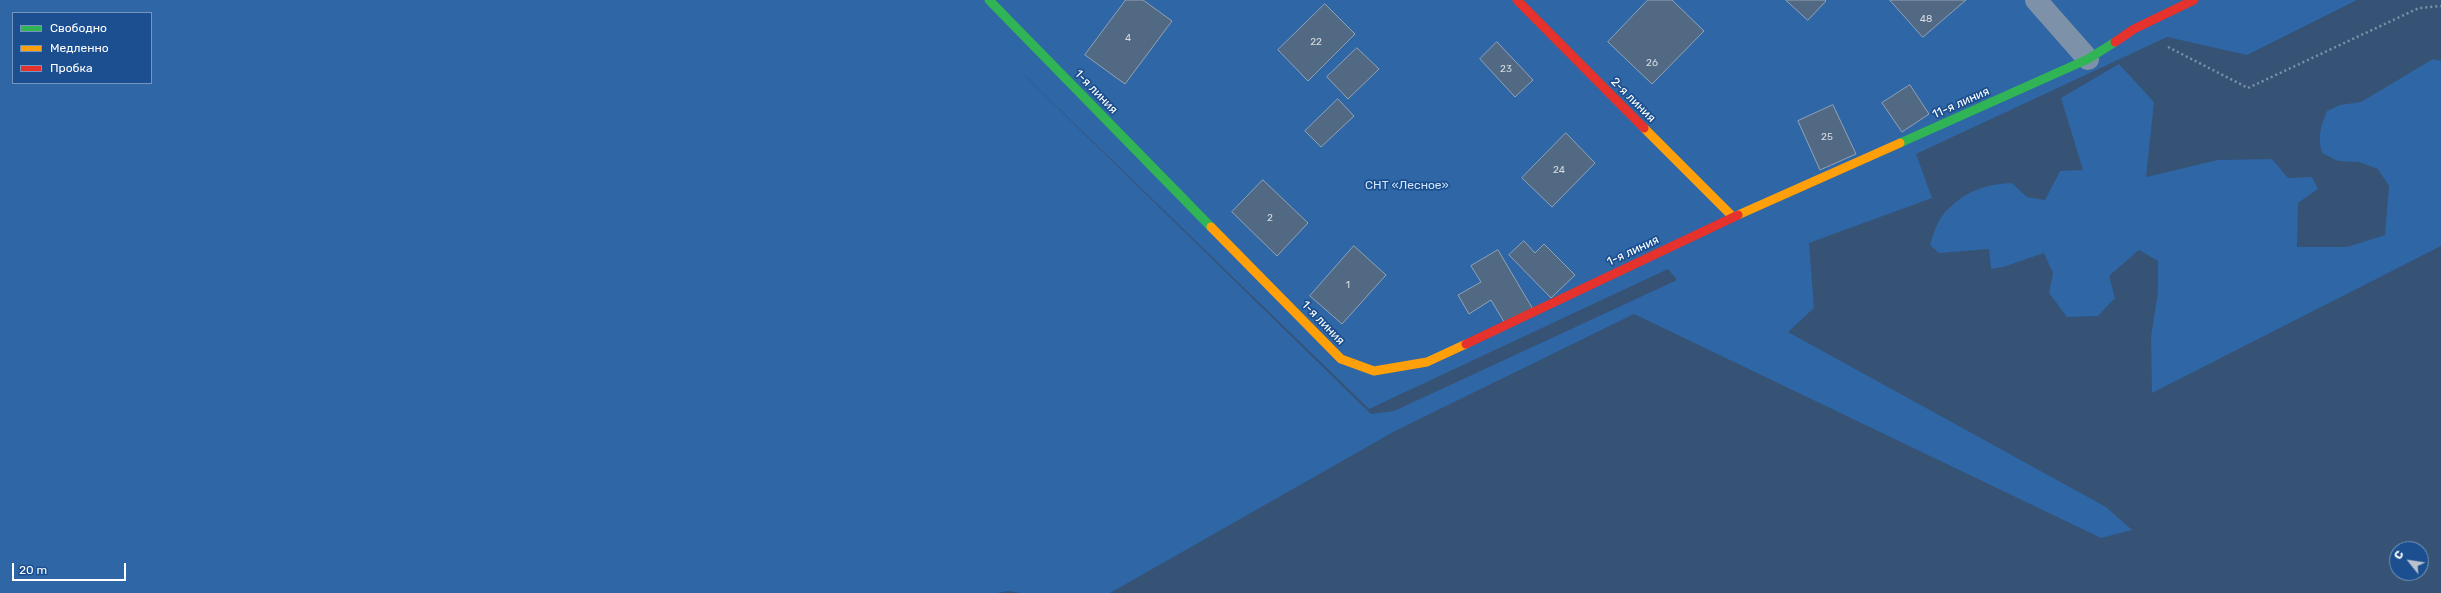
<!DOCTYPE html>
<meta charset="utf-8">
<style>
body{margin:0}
#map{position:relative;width:2441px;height:593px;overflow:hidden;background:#365274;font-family:Rubik,sans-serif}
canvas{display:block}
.legend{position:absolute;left:12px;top:12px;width:140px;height:72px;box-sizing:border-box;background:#1b4f8f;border:1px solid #7695bc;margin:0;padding:5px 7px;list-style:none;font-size:12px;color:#fff}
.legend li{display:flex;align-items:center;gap:8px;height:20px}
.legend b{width:20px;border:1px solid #7695bc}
.north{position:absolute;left:2389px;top:541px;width:40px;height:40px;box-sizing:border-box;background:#1b4f8f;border:1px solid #7695bc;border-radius:50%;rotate:300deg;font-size:11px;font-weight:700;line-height:16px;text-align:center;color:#fff}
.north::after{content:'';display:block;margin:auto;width:14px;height:18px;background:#b9c2ce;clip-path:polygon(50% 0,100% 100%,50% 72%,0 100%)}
.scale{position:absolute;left:12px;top:563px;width:114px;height:18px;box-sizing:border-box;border:2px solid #fff;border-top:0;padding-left:5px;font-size:12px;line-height:14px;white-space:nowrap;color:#fff;-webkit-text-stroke:3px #1b4f8f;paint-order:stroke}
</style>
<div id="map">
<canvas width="2441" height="593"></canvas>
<ul class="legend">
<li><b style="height:5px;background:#30b455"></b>Свободно</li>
<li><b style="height:5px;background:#ff9f0a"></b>Медленно</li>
<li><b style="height:5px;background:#e5322d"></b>Пробка</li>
</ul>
<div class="north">С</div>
<div class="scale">20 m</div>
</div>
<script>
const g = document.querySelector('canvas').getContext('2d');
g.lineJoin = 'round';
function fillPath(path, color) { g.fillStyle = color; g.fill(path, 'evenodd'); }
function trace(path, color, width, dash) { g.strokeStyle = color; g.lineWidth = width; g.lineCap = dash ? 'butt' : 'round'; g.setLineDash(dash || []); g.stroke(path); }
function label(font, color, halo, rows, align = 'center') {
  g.font = font + ' Rubik,sans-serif'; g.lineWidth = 3.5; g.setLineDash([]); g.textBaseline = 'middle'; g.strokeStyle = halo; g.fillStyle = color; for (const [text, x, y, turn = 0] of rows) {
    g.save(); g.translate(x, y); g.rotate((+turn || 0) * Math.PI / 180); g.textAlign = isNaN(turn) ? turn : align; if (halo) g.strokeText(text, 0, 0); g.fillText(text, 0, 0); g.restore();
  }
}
fillPath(new Path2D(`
 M 0,0 L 2357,0 L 2247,55 L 2167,37 L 1916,154 L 1932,198 L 1809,243 L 1814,308 L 1788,332 L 2106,507 L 2132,530 L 2101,538 L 1634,314 L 1395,431 L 1110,593 L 1020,593 L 1008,591 L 997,593 L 0,593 ZM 13,13 L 151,13 L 151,83 L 13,83 ZM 983,35 L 1369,409 L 1668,269 L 1677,280 L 1394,411 L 1371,414 Z
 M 2433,59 L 2441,61 L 2441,246 L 2152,393 L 2151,337 L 2158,292 L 2158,261 L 2139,250 L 2109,276 L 2115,298 L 2098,316 L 2067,317 L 2049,293 L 2053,273 L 2044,253 L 2003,267 L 1991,269 L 1989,249 L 1939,253 L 1930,245 C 1933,236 1936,224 1942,216 C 1961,193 1983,184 2012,183 L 2027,197 L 2045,200 L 2060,171 L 2083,170 L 2061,98 L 2119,64 L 2154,102 L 2146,177 L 2218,160 L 2272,159 L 2288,178 L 2312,177 L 2318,189 L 2298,203 L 2297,247 L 2347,247 L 2385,235 L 2389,186 L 2378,169 L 2359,162 L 2338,161 L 2322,153 C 2317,136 2321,126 2327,111 L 2340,105 L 2361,102 Z`), '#2f66a5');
const building = new Path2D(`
 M 1126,0 L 1143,0 L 1172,21 L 1125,84 L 1085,55 Z
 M 1648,0 L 1672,0 L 1704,31 L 1652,84 L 1608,42 Z
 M 1786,0 L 1825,0 L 1826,1 L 1808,20 Z
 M 1890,0 L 1966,0 L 1923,37 Z
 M 1325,4 L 1355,34 L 1308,81 L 1278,50 Z
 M 1497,42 L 1533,80 L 1515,97 L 1480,59 Z
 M 1357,48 L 1379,69 L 1348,99 L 1327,77 Z
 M 1910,85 L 1929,114 L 1902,132 L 1882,103 Z
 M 1338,99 L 1354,116 L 1321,147 L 1305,131 Z
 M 1833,105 L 1856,154 L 1820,170 L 1798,121 Z
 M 1566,133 L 1595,163 L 1552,207 L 1522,178 Z
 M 1263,180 L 1308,223 L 1277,256 L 1232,212 Z
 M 1524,241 L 1535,253 L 1544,244 L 1575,275 L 1551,298 L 1509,255 Z
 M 1354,246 L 1386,275 L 1342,324 L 1310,296 Z
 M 1498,250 L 1534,311 L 1507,327 L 1491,300 L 1469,314 L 1458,295 L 1481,282 L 1471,266 Z`);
fillPath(building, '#526984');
trace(building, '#92a2b6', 1);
trace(new Path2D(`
 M 2168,47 L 2248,88 L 2419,8 L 2441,6`), '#7d92a8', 2.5, [2, 3]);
trace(new Path2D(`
 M 2036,0 L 2088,59`), '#7d92a8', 22);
trace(new Path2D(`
 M 989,0 L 1211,227
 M 1900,143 L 2088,59 L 2115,42`), '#30b455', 9);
trace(new Path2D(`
 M 1644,128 L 1733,217
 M 1738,215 L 1900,143
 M 1211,227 L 1341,359 L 1374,371 L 1427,362 L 1466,344`), '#ff9f0a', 9);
trace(new Path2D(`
 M 1517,0 L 1644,128
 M 2115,42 L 2134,29 L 2194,0
 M 1466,344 L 1738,215`), '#e5322d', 9);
label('10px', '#d4dae0', null, [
 ["48",1926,19],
 ["4",1128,38],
 ["22",1316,42],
 ["26",1652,63],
 ["23",1506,69],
 ["25",1827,137],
 ["24",1559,170],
 ["2",1270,218],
 ["1",1348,285]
]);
label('12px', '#fff', '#1b4f8f', [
 ["1-я линия",1096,92,46],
 ["2-я линия",1633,100,45],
 ["11-я линия",1961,103,-24],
 ["1-я линия",1633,251,-25],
 ["1-я линия",1323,323,46]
]);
label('12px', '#cfe3fa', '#1b4f8f', [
 ["СНТ «Лесное»",1407,186]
]);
</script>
